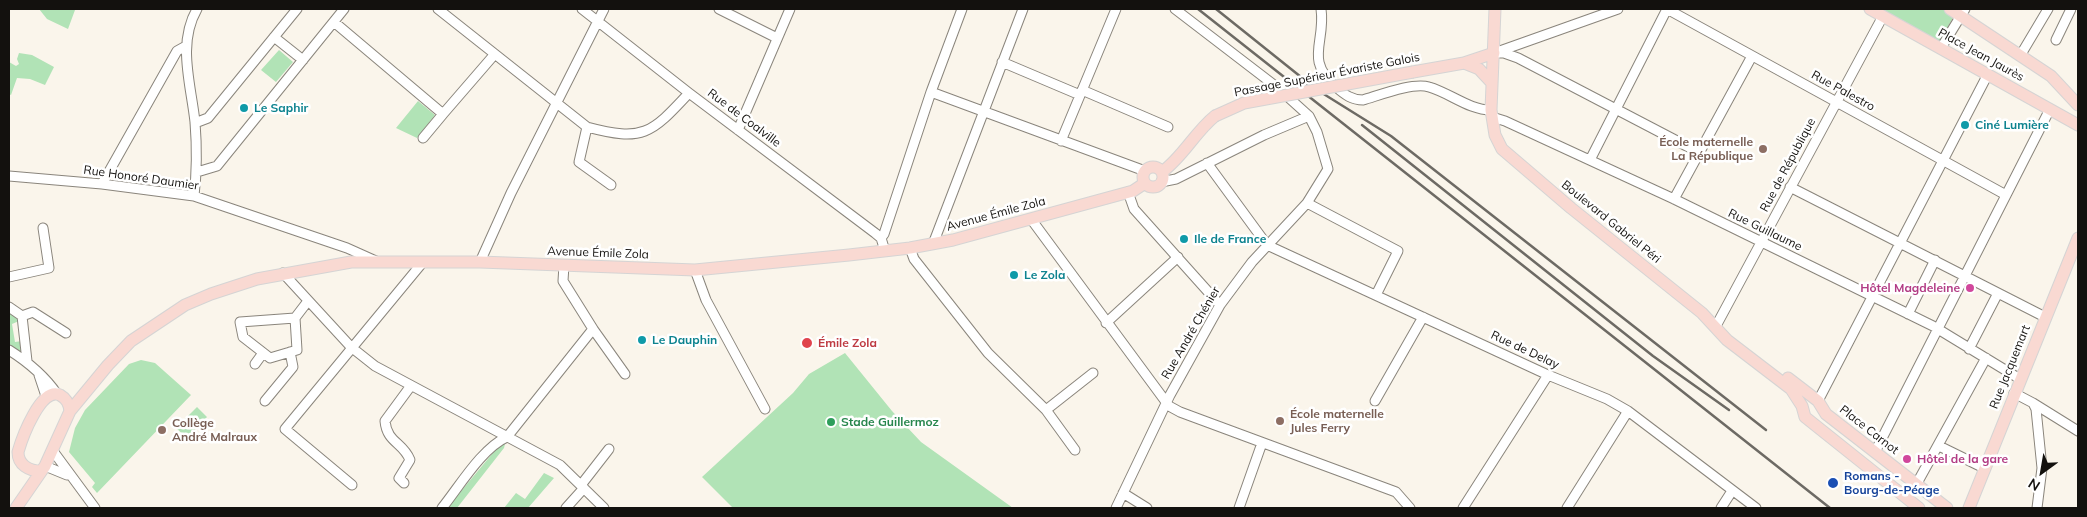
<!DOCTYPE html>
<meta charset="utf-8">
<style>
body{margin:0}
#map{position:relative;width:2087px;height:517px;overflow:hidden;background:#faf5eb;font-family:Mulish,sans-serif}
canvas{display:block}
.frame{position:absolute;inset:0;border:10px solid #13110e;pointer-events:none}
.north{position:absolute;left:2017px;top:447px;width:50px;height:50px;-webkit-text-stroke:4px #fff;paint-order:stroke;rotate:212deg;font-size:14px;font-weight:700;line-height:20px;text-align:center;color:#13110e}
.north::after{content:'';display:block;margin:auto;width:18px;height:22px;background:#13110e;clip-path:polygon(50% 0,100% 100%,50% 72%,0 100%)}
</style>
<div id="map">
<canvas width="2087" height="517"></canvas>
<div class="frame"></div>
<div class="north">N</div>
</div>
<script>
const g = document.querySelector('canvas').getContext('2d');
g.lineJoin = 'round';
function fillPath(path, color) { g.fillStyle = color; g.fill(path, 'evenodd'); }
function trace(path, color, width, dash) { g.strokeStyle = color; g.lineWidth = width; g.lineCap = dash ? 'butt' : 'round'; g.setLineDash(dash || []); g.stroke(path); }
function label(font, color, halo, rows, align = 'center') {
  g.font = font + ' Mulish,sans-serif'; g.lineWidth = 5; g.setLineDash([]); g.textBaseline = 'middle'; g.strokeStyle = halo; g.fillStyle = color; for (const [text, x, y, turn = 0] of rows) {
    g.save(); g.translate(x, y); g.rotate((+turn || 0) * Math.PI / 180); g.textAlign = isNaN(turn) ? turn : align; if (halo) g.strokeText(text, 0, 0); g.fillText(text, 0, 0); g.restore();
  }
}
fillPath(new Path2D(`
 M 39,9 L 74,9 L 75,10 L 68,29 L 47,19 Z
 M 1876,9 L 1945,9 L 1954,16 L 1938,44 Z
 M 279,50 L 293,62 L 276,82 L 261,70 Z
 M 19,53 L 32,55 L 54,67 L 45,85 L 30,79 L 17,78 L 11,95 L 9,94 L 9,62 L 16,66 L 19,64 L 17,59 Z
 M 418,101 L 435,115 L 417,138 L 396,128 Z
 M 9,311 L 19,321 L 12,324 L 15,342 L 22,341 L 23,350 L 21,353 L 9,345 Z
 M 845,353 L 892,411 L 921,442 L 1013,508 L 733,508 L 702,477 L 793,393 L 809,374 Z
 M 141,360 L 155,363 L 191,395 L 97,493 L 92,487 L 95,483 L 69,452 L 75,428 L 85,410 L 129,364 Z
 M 197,407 L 207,417 L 187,438 L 176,428 Z
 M 502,442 L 505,444 L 504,448 L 457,508 L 447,508 Z
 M 544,473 L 554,478 L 528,508 L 504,508 L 516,493 L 525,499 Z`), '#b1e3b6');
const minor = new Path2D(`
 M 438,9 L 587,127 C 643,142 651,134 689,93
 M 582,9 L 689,93 L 875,233 L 881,238 L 885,251
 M 719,9 L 777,38
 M 1321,9 C 1326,42 1304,60 1336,87 C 1345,95 1352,100 1363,100 C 1380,95 1413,82 1429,87 C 1450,93 1469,110 1491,110
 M 1667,9 L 2006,195
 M 334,22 L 443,114 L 494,55
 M 274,37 L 303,60
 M 2056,40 L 2071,9
 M 1941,48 L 1965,9
 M 1497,52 L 1618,9
 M 1494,53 L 1504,53 L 1518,58 L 1700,153
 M 2020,56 L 2048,9
 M 1002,62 L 1080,95
 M 1082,90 L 1168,127
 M 931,92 L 1145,171
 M 1492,117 L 1505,121 L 1674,199 L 1933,326 L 2020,379
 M 195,123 L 208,118 L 297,9
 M 587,127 L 579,162 L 611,185
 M 738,130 L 790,9
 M 423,138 L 443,114
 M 1061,141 L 1116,9
 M 1590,160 L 1667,9
 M 1207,163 L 1267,245 L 1548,375 L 1607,399 L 1628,411 L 1756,508
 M 197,172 L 217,166 L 344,9
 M 9,176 L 102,184 L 194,196 L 347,248 L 376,261
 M 1161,182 L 1176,179 L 1264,135 L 1309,116
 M 102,184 L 177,51 L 186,46
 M 1790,187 L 2045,317
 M 1128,192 L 1134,209 L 1220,305
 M 194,196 C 197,171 197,147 195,122 C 191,84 177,44 197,9
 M 1674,199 L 1752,56
 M 1307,203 L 1398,251 L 1376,295
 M 1031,219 L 1169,406 L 1180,412 L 1396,492 L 1410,508
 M 881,238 L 884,234 L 931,92 L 962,9
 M 933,244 L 1023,9
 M 910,248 L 914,259 L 988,353 L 1046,410 L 1075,450
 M 480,262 L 511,193 L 604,9
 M 695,270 L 706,300 L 765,409
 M 283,273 L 351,347 L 375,366 L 560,465 L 604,508
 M 9,277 L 49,268 L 43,228
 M 9,307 L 22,316 L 27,361
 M 1908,314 L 1935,260
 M 22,316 L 33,312 L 66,333
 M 295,318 L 297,350 L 270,358 L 243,337 L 240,322 L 295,318 L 308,301
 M 1106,323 L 1178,257
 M 1716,326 L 1883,16
 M 593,329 L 625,374
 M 1969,349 L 1998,293
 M 9,350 C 28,362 44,375 57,394
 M 255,364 L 263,353
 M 39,375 L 46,396
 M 2014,393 L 2033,403 L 2036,409 L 2042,468 L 2037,508
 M 265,401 L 293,367 L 290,352
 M 1375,401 L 1423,317
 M 1818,401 L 1988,74
 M 2033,403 L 2078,431
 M 1046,410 L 1093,373
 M 1939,446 L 1984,468
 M 53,451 L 95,508
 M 1875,452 L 2050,109
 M 45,466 L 67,475
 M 404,483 L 399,478 L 410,460 C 403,442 387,443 385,421 L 410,387
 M 352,485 L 285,429 L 423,262
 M 581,485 L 609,449
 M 1916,485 L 1986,358
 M 1123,493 L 1147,508
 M 442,508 C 459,487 482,448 507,437 L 593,329 L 563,281 L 564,265
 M 566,508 L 584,488
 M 1116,508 L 1170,395 L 1220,305 L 1252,262 L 1307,203 L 1328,169 L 1317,132 L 1309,116 L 1278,88 L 1175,9
 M 1239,508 L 1262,443
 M 1463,508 L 1548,375
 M 1567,508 L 1628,411
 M 1721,508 L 1732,491`);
const major = new Path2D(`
 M 1495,9 L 1491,110 L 1495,135 L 1502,149 L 1571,208 L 1702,313 L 1727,340 L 1791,389 L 1802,406 L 1805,417 L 1919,508
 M 1870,9 L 2078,125
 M 1950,9 L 2051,76 L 2078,105
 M 1464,63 L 1479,69 L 1492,83
 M 1413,72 L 1464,63 L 1494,53
 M1143 177a10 10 0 1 1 20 0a10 10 0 1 1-20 0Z
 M 1162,172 C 1183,157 1195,132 1215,116
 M 1788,378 L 1818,401 L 1826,414 L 1947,508
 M 41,471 C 29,471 18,465 18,452 C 22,438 41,386 60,395 C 67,399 69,404 70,411
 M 16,508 L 45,466 L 70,411 L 108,365 L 131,341 L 185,305 L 211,294 L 257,279 L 351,262 L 480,262 L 695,270 L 849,255 L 910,248 L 953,240 L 1133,191 L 1145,183
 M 1969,508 L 2078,238`);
trace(minor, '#8a857c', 11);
trace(major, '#d5d4d4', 13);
trace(minor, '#fff', 9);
trace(major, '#f9d9d2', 11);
trace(new Path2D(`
 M 1198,9 L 1830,508
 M 1216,9 L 1306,81
 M 1298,78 L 1391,136 L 1766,430
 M 1362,125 L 1653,356 L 1729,410`), '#6d6a64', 2.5);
const majorBridge = new Path2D(`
 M 1215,116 L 1244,103 L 1413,72`);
trace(majorBridge, '#d5d4d4', 13, []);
trace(majorBridge, '#f9d9d2', 11);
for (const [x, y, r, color] of [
 [244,108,5,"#0f9aa8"],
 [1965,125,5,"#0f9aa8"],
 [1763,149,5,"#8d6e63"],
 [1184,239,5,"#0f9aa8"],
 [1014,275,5,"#0f9aa8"],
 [1970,288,5,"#d1479c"],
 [642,340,5,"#0f9aa8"],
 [807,343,6,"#e0444e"],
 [1280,421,5,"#8d6e63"],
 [831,422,5,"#2e9e5b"],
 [162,430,5,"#8d6e63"],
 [1907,459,5,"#d1479c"],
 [1833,483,6,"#1a4fb4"]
]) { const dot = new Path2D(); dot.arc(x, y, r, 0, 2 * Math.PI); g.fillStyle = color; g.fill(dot); trace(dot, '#fff', 2); }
label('12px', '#13110e', '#fff', [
 ["Place Jean Jaurès",1981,55,29],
 ["Passage Supérieur Évariste Galois",1327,75,-11],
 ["Rue Palestro",1843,91,29],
 ["Rue de Coalville",744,118,37],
 ["Rue de République",1788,165,-62],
 ["Rue Honoré Daumier",141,178,8],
 ["Avenue Émile Zola",996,214,-15],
 ["Boulevard Gabriel Péri",1611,222,39],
 ["Rue Guillaume",1765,230,26],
 ["Avenue Émile Zola",598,253,2],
 ["Rue André Chénier",1191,333,-60],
 ["Rue de Delay",1525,350,25],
 ["Rue Jacquemart",2010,367,-68],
 ["Place Carnot",1869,430,38]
]);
label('bold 12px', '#0d838f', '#fff', [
 ["Le Saphir",254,108],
 ["Ciné Lumière",1975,125],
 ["Ile de France",1194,239],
 ["Le Zola",1024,275],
 ["Le Dauphin",652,340]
], 'left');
label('bold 12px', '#785e54', '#fff', [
 ["École maternelle",1753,142,"right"],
 ["La République",1753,156,"right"],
 ["École maternelle",1290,414],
 ["Jules Ferry",1290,428],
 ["Collège",172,423],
 ["André Malraux",172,437]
], 'left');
label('bold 12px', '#b23c85', '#fff', [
 ["Hôtel Magdeleine",1960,288],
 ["Hôtel de la gare",1917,459,"left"]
], 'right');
label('bold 12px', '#be3a42', '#fff', [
 ["Émile Zola",818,343]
], 'left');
label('bold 12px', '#27864d', '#fff', [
 ["Stade Guillermoz",841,422]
], 'left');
label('bold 12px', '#164399', '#fff', [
 ["Romans -",1844,476],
 ["Bourg-de-Péage",1844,490]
], 'left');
</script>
